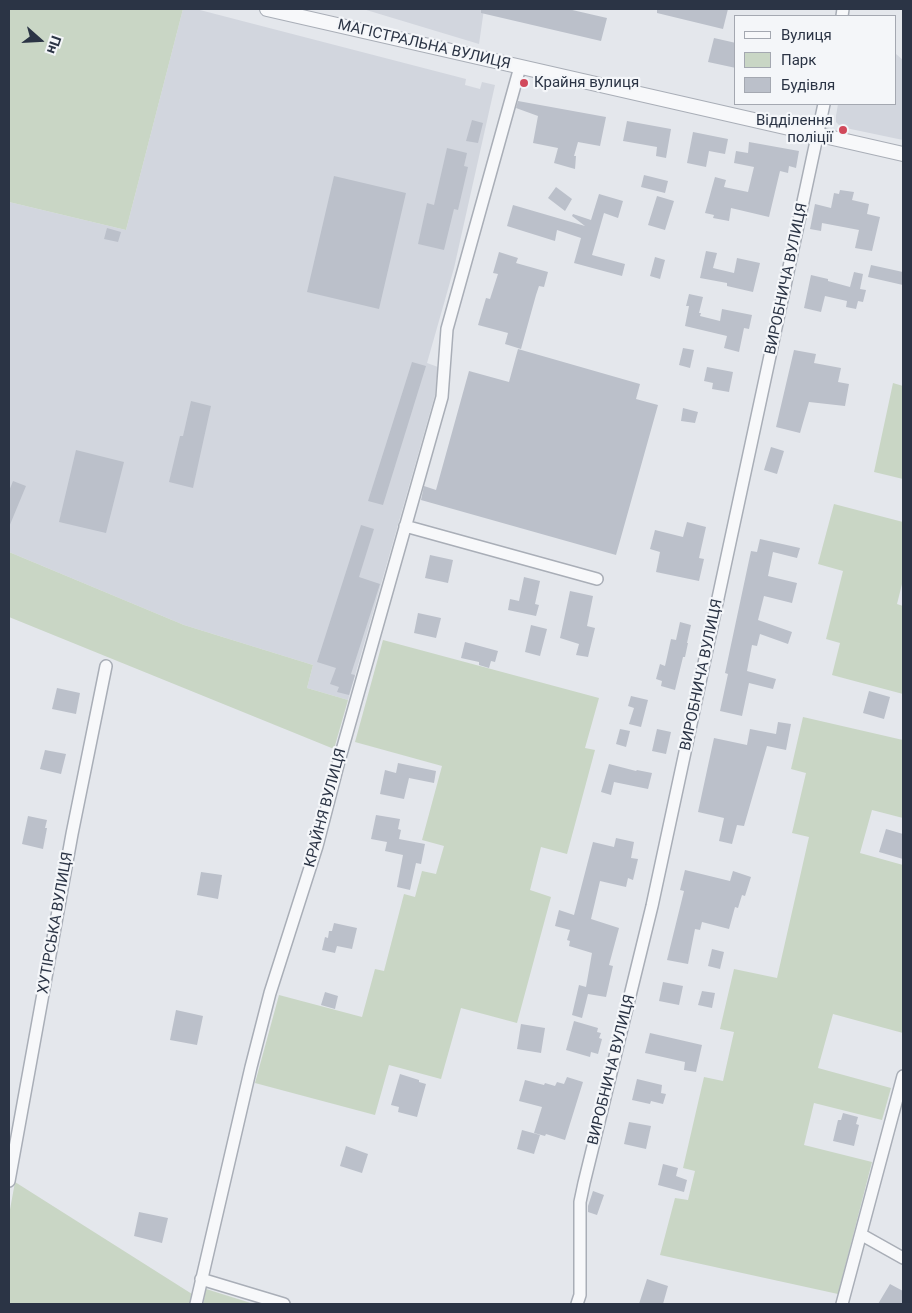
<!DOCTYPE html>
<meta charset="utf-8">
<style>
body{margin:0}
#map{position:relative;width:912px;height:1313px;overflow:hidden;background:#e4e7ec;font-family:Roboto,sans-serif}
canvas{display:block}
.frame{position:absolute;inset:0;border:10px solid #2b3445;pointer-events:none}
.legend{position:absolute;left:734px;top:15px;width:162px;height:90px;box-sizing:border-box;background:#f4f6f9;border:1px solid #a4a8b1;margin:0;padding:6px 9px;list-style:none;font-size:15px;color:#2b3445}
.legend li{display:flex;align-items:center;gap:10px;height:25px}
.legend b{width:25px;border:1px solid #a4a8b1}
.north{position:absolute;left:15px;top:15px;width:50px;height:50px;-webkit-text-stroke:4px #f4f6f9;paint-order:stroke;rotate:109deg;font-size:14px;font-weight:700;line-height:20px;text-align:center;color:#2b3445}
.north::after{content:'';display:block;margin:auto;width:18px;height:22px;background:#2b3445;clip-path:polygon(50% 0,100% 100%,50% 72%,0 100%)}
</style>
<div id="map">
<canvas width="912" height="1313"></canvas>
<div class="frame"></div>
<ul class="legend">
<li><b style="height:6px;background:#f7f8fa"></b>Вулиця</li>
<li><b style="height:14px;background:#c9d6c5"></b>Парк</li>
<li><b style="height:14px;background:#bbc0ca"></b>Будівля</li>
</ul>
<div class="north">Пн</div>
</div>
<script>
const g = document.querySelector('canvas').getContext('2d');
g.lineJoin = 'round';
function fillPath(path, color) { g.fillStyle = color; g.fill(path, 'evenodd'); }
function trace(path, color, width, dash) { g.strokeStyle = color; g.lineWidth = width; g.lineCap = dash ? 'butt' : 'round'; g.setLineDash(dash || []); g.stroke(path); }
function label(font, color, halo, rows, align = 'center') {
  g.font = font + ' Roboto,sans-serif'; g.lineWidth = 4.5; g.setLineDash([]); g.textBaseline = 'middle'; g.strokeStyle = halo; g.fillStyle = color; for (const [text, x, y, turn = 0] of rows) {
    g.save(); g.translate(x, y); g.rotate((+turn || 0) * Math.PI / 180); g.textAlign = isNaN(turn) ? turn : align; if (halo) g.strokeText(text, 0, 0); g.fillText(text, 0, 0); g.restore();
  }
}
fillPath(new Path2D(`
 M 183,9 L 196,9 L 466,79 L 465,85 L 480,89 L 482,82 L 495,85 L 454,268 L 427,363 L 438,367 L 435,395 L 348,700 L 307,688 L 313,665 L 184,625 L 9,552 L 9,202 L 126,230 Z
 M 363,9 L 484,9 L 479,44 Z
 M 896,54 L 903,60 L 903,140 L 841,127 L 836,122 L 836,116 L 838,104 L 896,104 Z`), '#d2d6de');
fillPath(new Path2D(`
 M 9,9 L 183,9 L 126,230 L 9,202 Z
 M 893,383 L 903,386 L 903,479 L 874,472 Z
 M 834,504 L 903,522 L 903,580 L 897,604 L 903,606 L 903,694 L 832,675 L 840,643 L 826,639 L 843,571 L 818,564 Z
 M 9,552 L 184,625 L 313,665 L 307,688 L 348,700 L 334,749 L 9,617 Z
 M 383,640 L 599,698 L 585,748 L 595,750 L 567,854 L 541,847 L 530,890 L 551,897 L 517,1023 L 461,1008 L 441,1079 L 389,1065 L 375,1115 L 255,1083 L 279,995 L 362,1017 L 375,969 L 384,971 L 404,894 L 415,897 L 422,871 L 436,874 L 444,846 L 422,840 L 442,766 L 355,742 Z
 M 803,717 L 903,740 L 903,818 L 872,810 L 860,853 L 903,865 L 903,1033 L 833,1014 L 818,1068 L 891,1088 L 882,1120 L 814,1103 L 804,1145 L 872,1162 L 838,1294 L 660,1255 L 675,1198 L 688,1200 L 695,1171 L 683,1168 L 704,1077 L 723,1081 L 734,1032 L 720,1029 L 734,969 L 777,978 L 809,837 L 792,833 L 806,773 L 791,769 Z
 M 15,1182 L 192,1294 L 190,1304 L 9,1304 L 9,1215 Z
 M 206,1289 L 254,1304 L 203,1304 Z`), '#c9d6c5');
fillPath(new Path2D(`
 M 481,9 L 568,9 L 607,18 L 601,41 L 481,13 Z
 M 657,9 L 728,9 L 723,29 L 657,13 Z
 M 714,38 L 736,43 L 736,68 L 708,62 Z
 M 518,101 L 606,117 L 600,146 L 578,142 L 574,156 L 576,156 L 575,169 L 554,163 L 558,148 L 533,143 L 538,116 L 516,108 Z
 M 472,120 L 483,123 L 478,143 L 466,141 Z
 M 627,121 L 671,129 L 666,158 L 656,156 L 657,147 L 623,141 Z
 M 693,132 L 728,139 L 725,154 L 709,151 L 706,167 L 687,163 Z
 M 749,142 L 799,151 L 796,168 L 789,166 L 788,173 L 780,171 L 769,217 L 731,208 L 729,221 L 713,218 L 714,215 L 705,213 L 715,177 L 726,180 L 724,187 L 748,192 L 754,167 L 734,163 L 736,151 L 748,153 Z
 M 447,148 L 467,153 L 464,166 L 468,167 L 458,210 L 454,209 L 444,250 L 418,244 L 427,203 L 434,205 Z
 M 644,175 L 668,181 L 665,193 L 641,187 Z
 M 334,176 L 406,193 L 379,309 L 307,292 Z
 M 556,187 L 572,199 L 565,211 L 548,198 Z
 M 840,190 L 854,192 L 852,200 L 869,204 L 867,214 L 880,217 L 872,251 L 855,248 L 859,230 L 822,223 L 821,231 L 810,229 L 815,204 L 831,208 L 834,193 L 839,194 Z
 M 599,194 L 623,201 L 618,218 L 604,213 L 592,255 L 625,264 L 622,276 L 574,263 L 581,238 L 557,230 L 555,241 L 507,226 L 513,205 L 585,226 L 572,216 L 573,214 L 591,220 Z
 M 657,196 L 674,201 L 665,230 L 648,225 Z
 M 107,228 L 121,232 L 118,242 L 104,239 Z
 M 706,251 L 717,253 L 713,268 L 734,273 L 737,258 L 760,263 L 753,292 L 727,286 L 727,283 L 700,278 Z
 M 499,252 L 518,258 L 516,263 L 548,272 L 544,287 L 539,286 L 536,295 L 521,349 L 505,344 L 508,333 L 478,325 L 486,298 L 490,299 L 498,274 L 493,273 Z
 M 655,257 L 665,260 L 660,279 L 650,276 Z
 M 871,265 L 903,272 L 903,285 L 868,277 Z
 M 854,272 L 863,274 L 860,289 L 866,290 L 863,302 L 858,301 L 856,309 L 846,307 L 847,301 L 825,296 L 821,312 L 804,308 L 811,275 L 828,279 L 828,281 L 850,287 Z
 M 689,294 L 703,297 L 699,313 L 701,313 L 700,316 L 720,321 L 722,309 L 752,315 L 749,329 L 744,328 L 739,352 L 724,348 L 727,336 L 685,326 L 689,306 L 686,306 Z
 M 683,348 L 694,350 L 690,368 L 679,365 Z
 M 518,349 L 640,384 L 636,399 L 658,405 L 616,555 L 421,500 L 424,486 L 436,490 L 469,371 L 509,382 Z
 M 794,350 L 816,354 L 814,363 L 841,368 L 838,382 L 849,384 L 845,406 L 809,402 L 800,433 L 776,427 Z
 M 412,362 L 426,366 L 383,505 L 368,501 Z
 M 707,367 L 733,372 L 729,392 L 712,389 L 713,383 L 704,381 Z
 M 191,401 L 211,406 L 193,488 L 169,482 L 180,436 L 183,436 Z
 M 683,408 L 698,412 L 695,423 L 681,421 Z
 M 771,447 L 784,451 L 777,474 L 764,470 Z
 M 76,450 L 124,462 L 106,533 L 59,522 Z
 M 13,481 L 26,486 L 9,527 L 9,491 Z
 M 687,522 L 706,527 L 699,558 L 704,559 L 699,581 L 656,572 L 660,552 L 650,549 L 655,530 L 683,537 Z
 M 361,525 L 374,529 L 359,577 L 380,584 L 351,674 L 355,675 L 349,695 L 337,692 L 339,687 L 330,684 L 336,668 L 317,662 Z
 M 760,539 L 800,548 L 797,558 L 773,552 L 768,576 L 797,583 L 792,603 L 764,596 L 758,620 L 792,632 L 788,644 L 760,634 L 757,646 L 752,645 L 747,671 L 776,679 L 773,689 L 749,683 L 742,716 L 720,711 L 728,674 L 725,673 L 751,551 L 757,552 Z
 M 430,555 L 453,560 L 448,583 L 425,578 Z
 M 524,577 L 540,581 L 535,604 L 539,605 L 536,616 L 508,610 L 510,599 L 519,601 Z
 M 570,591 L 593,596 L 587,626 L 595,628 L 588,657 L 576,655 L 579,644 L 560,638 Z
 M 418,613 L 441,618 L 436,638 L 414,633 Z
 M 680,622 L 691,625 L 687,643 L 688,643 L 685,657 L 683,657 L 675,690 L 661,686 L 662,681 L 656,679 L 660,664 L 665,666 L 671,639 L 676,640 Z
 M 531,625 L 547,629 L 540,656 L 525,652 Z
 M 465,642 L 498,651 L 495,662 L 491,661 L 489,668 L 479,665 L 479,662 L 461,658 Z
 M 57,688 L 80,693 L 76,714 L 52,709 Z
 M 869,691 L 890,697 L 884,719 L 863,713 Z
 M 631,696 L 648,700 L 641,727 L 629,724 L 634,708 L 628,706 Z
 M 778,722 L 791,724 L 786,750 L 767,746 L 744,826 L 737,825 L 732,844 L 719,841 L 724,818 L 698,812 L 714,738 L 747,745 L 750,729 L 776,734 Z
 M 620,729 L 630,731 L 626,747 L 616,744 Z
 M 657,729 L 671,732 L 666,754 L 652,751 Z
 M 45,750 L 66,754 L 61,774 L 40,769 Z
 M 398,763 L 436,771 L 434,783 L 409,778 L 404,799 L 380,794 L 385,770 L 396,773 Z
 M 609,764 L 636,771 L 637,770 L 652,773 L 648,789 L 614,782 L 611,795 L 601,792 Z
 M 376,815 L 400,819 L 398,829 L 401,830 L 399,839 L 425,844 L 421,864 L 416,863 L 410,890 L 397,887 L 403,855 L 385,851 L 387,842 L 371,839 Z
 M 28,816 L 47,820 L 45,828 L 47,828 L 43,849 L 22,844 Z
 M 886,829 L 903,834 L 903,859 L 879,852 Z
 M 616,838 L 634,842 L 631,858 L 638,859 L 633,880 L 628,878 L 626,887 L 600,881 L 591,919 L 619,928 L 609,965 L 613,966 L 606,997 L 588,994 L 582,1018 L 572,1015 L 579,985 L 586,987 L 592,953 L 569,946 L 570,941 L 567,940 L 570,930 L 555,926 L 559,910 L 574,915 L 593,842 L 614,847 Z
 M 685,870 L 730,881 L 733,871 L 751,877 L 745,896 L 742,895 L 738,908 L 735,907 L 729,929 L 702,922 L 700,930 L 695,929 L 688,964 L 667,960 L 684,891 L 680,890 Z
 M 201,872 L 222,875 L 218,899 L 197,895 Z
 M 334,923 L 357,928 L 352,949 L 337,946 L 335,953 L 322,950 L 325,937 L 328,938 L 329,931 L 332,931 Z
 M 712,949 L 724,952 L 720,969 L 708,966 Z
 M 663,982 L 683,986 L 679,1005 L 659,1001 Z
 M 702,991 L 715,993 L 712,1008 L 698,1005 Z
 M 325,992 L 338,996 L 335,1009 L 321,1005 Z
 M 176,1010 L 203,1016 L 197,1045 L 170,1040 Z
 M 574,1021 L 598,1028 L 597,1032 L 601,1033 L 599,1038 L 602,1039 L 598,1054 L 591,1052 L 590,1057 L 566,1050 Z
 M 521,1024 L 545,1028 L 541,1053 L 517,1049 Z
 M 650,1033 L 702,1045 L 696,1072 L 684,1070 L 685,1062 L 645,1053 Z
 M 400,1074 L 419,1080 L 419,1082 L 426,1084 L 417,1117 L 398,1112 L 399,1107 L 391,1105 Z
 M 567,1077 L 583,1082 L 565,1140 L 546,1134 L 545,1136 L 534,1133 L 542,1107 L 519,1101 L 525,1080 L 544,1085 L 545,1083 L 555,1086 L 557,1082 L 564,1084 Z
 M 637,1079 L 662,1085 L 661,1093 L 666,1094 L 663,1104 L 651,1101 L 650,1104 L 632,1100 Z
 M 843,1113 L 858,1117 L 856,1124 L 859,1125 L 854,1146 L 833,1141 L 838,1120 L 841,1120 Z
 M 629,1122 L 651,1126 L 646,1149 L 624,1144 Z
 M 522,1130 L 540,1135 L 534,1154 L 517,1149 Z
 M 346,1146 L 368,1154 L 362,1173 L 340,1166 Z
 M 663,1164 L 678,1168 L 676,1176 L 687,1180 L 684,1192 L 658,1185 Z
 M 593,1191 L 604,1195 L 597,1215 L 588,1212 L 588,1206 Z
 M 139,1212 L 168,1218 L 162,1243 L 134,1236 Z
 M 647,1279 L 668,1286 L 663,1304 L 639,1304 Z
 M 890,1284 L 903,1291 L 903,1304 L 878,1304 Z`), '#bbc0ca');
const minor = new Path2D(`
 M 842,16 L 843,9
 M 405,526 L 597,579
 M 9,1181 L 72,834 L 106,666
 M 862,1235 L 903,1258
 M 201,1279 L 284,1304
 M 196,1304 L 251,1067 L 270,993 L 317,846 L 339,761 L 442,397 L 447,329 L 520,67
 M 577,1304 L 580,1295 L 580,1202 L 584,1183 L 652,906 L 824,104
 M 842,1304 L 903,1076`);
const tertiary = new Path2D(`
 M 267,9 L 903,154`);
trace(minor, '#a9aeb7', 14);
trace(tertiary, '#a9aeb7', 16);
trace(minor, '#f7f8fa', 11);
trace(tertiary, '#f7f8fa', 14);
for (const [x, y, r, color] of [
 [524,83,5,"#d1495b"],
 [843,130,5,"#d1495b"]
]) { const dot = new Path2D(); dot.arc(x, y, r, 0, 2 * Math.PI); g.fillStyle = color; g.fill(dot); trace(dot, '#f4f6f9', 2); }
label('15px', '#2b3445', '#f4f6f9', [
 ["МАГІСТРАЛЬНА ВУЛИЦЯ",424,45,13],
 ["ВИРОБНИЧА ВУЛИЦЯ",787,279,-78],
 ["ВИРОБНИЧА ВУЛИЦЯ",702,675,-78],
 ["КРАЙНЯ ВУЛИЦЯ",326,808,-75],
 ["ХУТІРСЬКА ВУЛИЦЯ",56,923,-80],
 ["ВИРОБНИЧА ВУЛИЦЯ",612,1070,-76]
]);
label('15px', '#2b3445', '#f4f6f9', [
 ["Крайня вулиця",534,83],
 ["Відділення",833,121,"right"],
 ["поліції",833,138,"right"]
], 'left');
</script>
